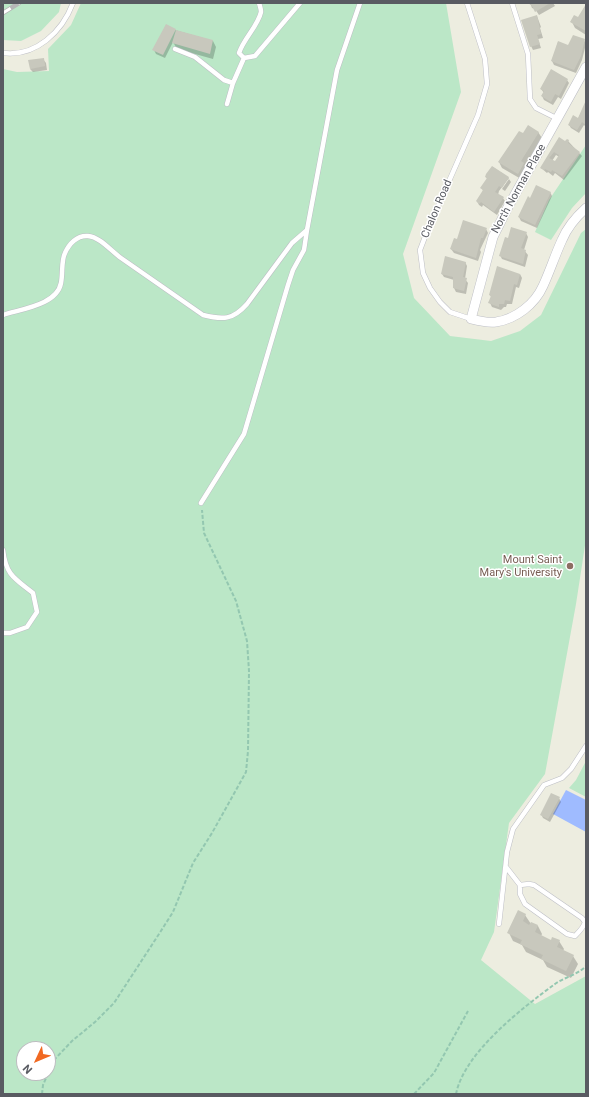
<!DOCTYPE html>
<style>
body{margin:0}
#map{position:relative;width:589px;height:1097px;overflow:hidden;background:#edede0;font-family:Roboto,sans-serif}
canvas{display:block}
.frame{position:absolute;inset:0;border:4px solid #595b62;pointer-events:none}
.north{position:absolute;left:16px;top:1041px;width:40px;height:40px;box-sizing:border-box;background:#fff;border:1px solid #bdbdc0;border-radius:50%;rotate:226deg;font-size:11px;font-weight:700;line-height:16px;text-align:center;color:#595b62}
.north::after{content:'';display:block;margin:auto;width:14px;height:18px;background:#f16922;clip-path:polygon(50% 0,100% 100%,50% 72%,0 100%)}
</style>
<div id="map">
<canvas width="589" height="1097"></canvas>
<div class="frame"></div>
<div class="north">N</div>
</div>
<script>
const g = document.querySelector('canvas').getContext('2d');
g.lineJoin = 'round';
function fillPath(path, color) { g.fillStyle = color; g.fill(path, 'evenodd'); }
function trace(path, color, width, dash) { g.strokeStyle = color; g.lineWidth = width; g.lineCap = dash ? 'butt' : 'round'; g.setLineDash(dash || []); g.stroke(path); }
function label(font, color, halo, rows, align = 'center') {
  g.font = font + ' Roboto,sans-serif'; g.lineWidth = 3; g.setLineDash([]); g.textBaseline = 'middle'; g.strokeStyle = halo; g.fillStyle = color; for (const [text, x, y, turn = 0] of rows) {
    g.save(); g.translate(x, y); g.rotate((+turn || 0) * Math.PI / 180); g.textAlign = isNaN(turn) ? turn : align; if (halo) g.strokeText(text, 0, 0); g.fillText(text, 0, 0); g.restore();
  }
}
fillPath(new Path2D(`
 M 3,3 L 61,3 L 59,12 L 41,31 L 21,41 L 3,40 Z
 M 81,3 L 446,3 L 461,92 L 403,254 L 414,298 L 450,336 L 491,341 L 520,331 L 541,315 L 581,233 L 586,229 L 586,539 L 576,604 L 545,774 L 509,823 L 494,932 L 481,960 L 535,1004 L 586,976 L 586,1094 L 3,1094 L 3,69 L 17,72 L 49,71 L 48,49 L 71,25 ZM 24,1049 L 48,1049 L 48,1073 L 24,1073 Z
 M 586,145 L 586,193 L 572,208 L 551,240 L 535,232 L 549,200 Z
 M 586,761 L 586,797 L 569,788 L 576,780 Z`), '#bbe7c7');
fillPath(new Path2D(`
 M 566,790 L 586,800 L 586,832 L 553,814 Z`), '#9fbbff');
fillPath(new Path2D(`
 M 530,3 L 553,3 L 555,6 L 539,15 L 535,9 L 532,8 Z
 M 586,6 L 586,35 L 575,28 L 572,22 L 578,19 Z
 M 537,16 L 541,27 L 540,28 L 543,38 L 538,39 L 541,48 L 533,50 L 531,46 Z
 M 175,30 L 213,41 L 216,47 L 213,59 L 177,49 L 173,42 L 165,58 L 156,54 L 154,50 Z
 M 584,40 L 586,44 L 582,60 L 576,73 L 554,65 L 552,61 L 558,42 L 568,46 Z
 M 43,59 L 46,63 L 47,70 L 33,72 L 30,69 Z
 M 567,80 L 569,83 L 561,99 L 558,97 L 553,105 L 544,100 L 542,96 L 544,93 L 541,89 Z
 M 586,102 L 586,127 L 584,125 L 579,133 L 571,128 L 569,125 L 578,119 Z
 M 538,132 L 542,138 L 525,166 L 527,169 L 521,179 L 502,168 L 499,162 L 523,134 Z
 M 559,139 L 565,142 L 568,141 L 582,156 L 564,180 L 555,173 L 553,176 L 548,172 L 547,173 L 541,168 ZM 556,155 L 559,157 L 555,162 L 552,161 Z
 M 493,167 L 509,178 L 499,191 L 498,195 L 503,198 L 505,201 L 497,215 L 483,205 L 482,207 L 479,205 L 477,201 L 483,191 L 482,188 L 487,179 L 486,177 Z
 M 509,179 L 511,182 L 505,191 L 502,189 Z
 M 550,192 L 552,196 L 537,228 L 521,221 L 519,217 L 531,199 Z
 M 486,229 L 488,233 L 480,250 L 481,252 L 478,261 L 454,253 L 451,249 L 457,240 Z
 M 526,233 L 528,237 L 524,250 L 528,255 L 525,267 L 502,259 L 500,255 Z
 M 465,262 L 467,266 L 465,279 L 468,283 L 466,294 L 456,292 L 454,288 L 454,280 L 444,277 L 442,274 Z
 M 520,274 L 522,278 L 519,288 L 516,287 L 512,304 L 507,304 L 506,307 L 504,307 L 501,310 L 492,307 L 490,303 L 491,297 L 490,295 Z
 M 559,798 L 561,802 L 550,822 L 543,818 L 541,814 Z
 M 525,915 L 531,924 L 538,926 L 542,934 L 541,936 L 551,941 L 559,941 L 564,949 L 563,951 L 573,956 L 578,964 L 571,978 L 547,967 L 543,960 L 526,952 L 522,945 L 513,941 L 509,933 Z`), '#0003');
fillPath(new Path2D(`
 M 528,3 L 550,3 L 535,12 L 532,6 Z
 M 586,4 L 586,31 L 570,22 L 574,15 L 578,17 Z
 M 537,15 L 541,34 L 537,35 L 540,44 L 530,47 L 521,20 Z
 M 166,24 L 176,29 L 163,55 L 152,50 Z
 M 176,30 L 213,40 L 210,54 L 172,43 Z
 M 573,35 L 585,39 L 581,56 L 574,70 L 551,61 L 558,41 L 568,45 Z
 M 44,58 L 45,66 L 30,69 L 28,60 Z
 M 551,69 L 568,79 L 559,96 L 555,94 L 551,102 L 541,96 L 544,91 L 540,89 Z
 M 586,100 L 586,125 L 582,122 L 577,130 L 568,125 L 573,115 L 578,118 Z
 M 528,125 L 539,132 L 521,161 L 524,163 L 518,174 L 498,162 L 519,131 L 523,133 Z
 M 559,137 L 565,141 L 567,139 L 569,140 L 568,143 L 580,152 L 562,176 L 552,170 L 551,172 L 545,169 L 544,170 L 540,168 ZM 554,152 L 559,155 L 555,161 L 549,158 Z
 M 492,166 L 509,177 L 502,188 L 499,186 L 495,192 L 504,197 L 494,212 L 481,202 L 479,204 L 476,201 L 483,190 L 480,188 L 487,178 L 485,177 L 486,174 Z
 M 536,185 L 551,192 L 535,225 L 518,217 L 528,196 L 530,198 Z
 M 463,220 L 487,228 L 483,238 L 481,238 L 476,258 L 450,249 L 454,238 L 457,239 Z
 M 511,227 L 527,232 L 521,248 L 526,250 L 523,264 L 499,256 L 505,237 L 508,238 Z
 M 445,256 L 466,262 L 463,277 L 467,278 L 464,291 L 453,288 L 453,277 L 441,274 Z
 M 497,266 L 520,274 L 517,285 L 514,284 L 510,301 L 505,300 L 504,304 L 499,304 L 499,307 L 488,303 L 491,296 L 489,295 Z
 M 551,793 L 560,797 L 548,819 L 540,815 Z
 M 518,910 L 526,914 L 523,921 L 529,925 L 531,922 L 538,925 L 535,932 L 551,940 L 552,937 L 560,940 L 557,947 L 574,955 L 566,971 L 541,959 L 543,955 L 520,944 L 522,940 L 507,933 Z`), '#c8c8bd');
const service = new Path2D(`
 M 259,3 C 260,6 261,10 261,12 C 258,26 244,38 239,53 L 244,58 L 255,56 L 300,3
 M 467,3 L 485,59 L 487,84 L 478,115 L 428,229 L 420,250 L 423,273 L 430,288 L 440,302 L 450,312 L 471,319
 M 512,3 L 528,54 L 530,99 L 536,108 L 558,119
 M 175,49 L 195,57 L 224,80 L 233,83
 M 3,53 C 36,57 62,32 73,3
 M 227,104 L 233,83 L 244,58
 M 3,315 C 21,309 57,305 61,283 C 63,273 61,261 65,253 C 69,244 77,235 88,236 C 100,237 111,251 121,258 C 148,277 176,296 203,315 C 223,320 233,320 247,304 L 292,243 L 307,230
 M 201,503 L 244,434 L 288,285 L 293,270 L 304,250 L 307,230 L 337,70 L 360,3
 M 3,550 C 6,575 14,578 33,593 L 37,612 L 27,627 L 10,633 L 3,633
 M 506,867 L 520,885 L 520,894 L 525,904 L 567,934 L 575,936 C 579,932 584,927 585,922 L 582,918 L 534,885 L 529,884 L 520,885
 M 499,924 L 507,852 L 513,829 L 544,785 L 562,778 L 571,769 L 586,746`);
const minor = new Path2D(`
 M 586,67 L 508,207 L 493,237 L 471,319 C 479,321 488,323 496,322 C 516,319 535,304 543,286 C 550,271 555,255 562,240 C 567,228 576,217 586,208`);
trace(service, '#bdbec5', 5.5);
trace(minor, '#bdbec5', 10);
trace(new Path2D(`
 M 42,1094 L 43,1085 L 54,1060 L 72,1041 L 95,1022 L 114,1003 L 159,934 L 173,912 L 193,863 L 212,833 L 246,772 L 248,751 L 249,671 L 247,641 L 236,601 L 204,533 L 202,510
 M 414,1094 L 434,1073 L 468,1011
 M 456,1094 C 464,1053 522,1008 555,984 C 565,977 577,975 586,966`), '#93c7b0', 2, [4, 2]);
trace(service, '#fff', 4.5);
trace(minor, '#fff', 9);
const rail = new Path2D(`
 M 3,13 L 19,3`);
trace(rail, '#b6b7b7', 4.5);
trace(rail, '#fff', 3, [9]);
for (const [x, y, r, color] of [
 [570,566,4,"#8d6e63"]
]) { const dot = new Path2D(); dot.arc(x, y, r, 0, 2 * Math.PI); g.fillStyle = color; g.fill(dot); trace(dot, '#fff', 1.5); }
label('11px', '#595b62', '#fff', [
 ["North Norman Place",519,189,-61],
 ["Chalon Road",437,209,-67]
]);
label('11px', '#785e54', '#fff', [
 ["Mount Saint",562,560],
 ["Mary's University",562,573]
], 'right');
</script>
